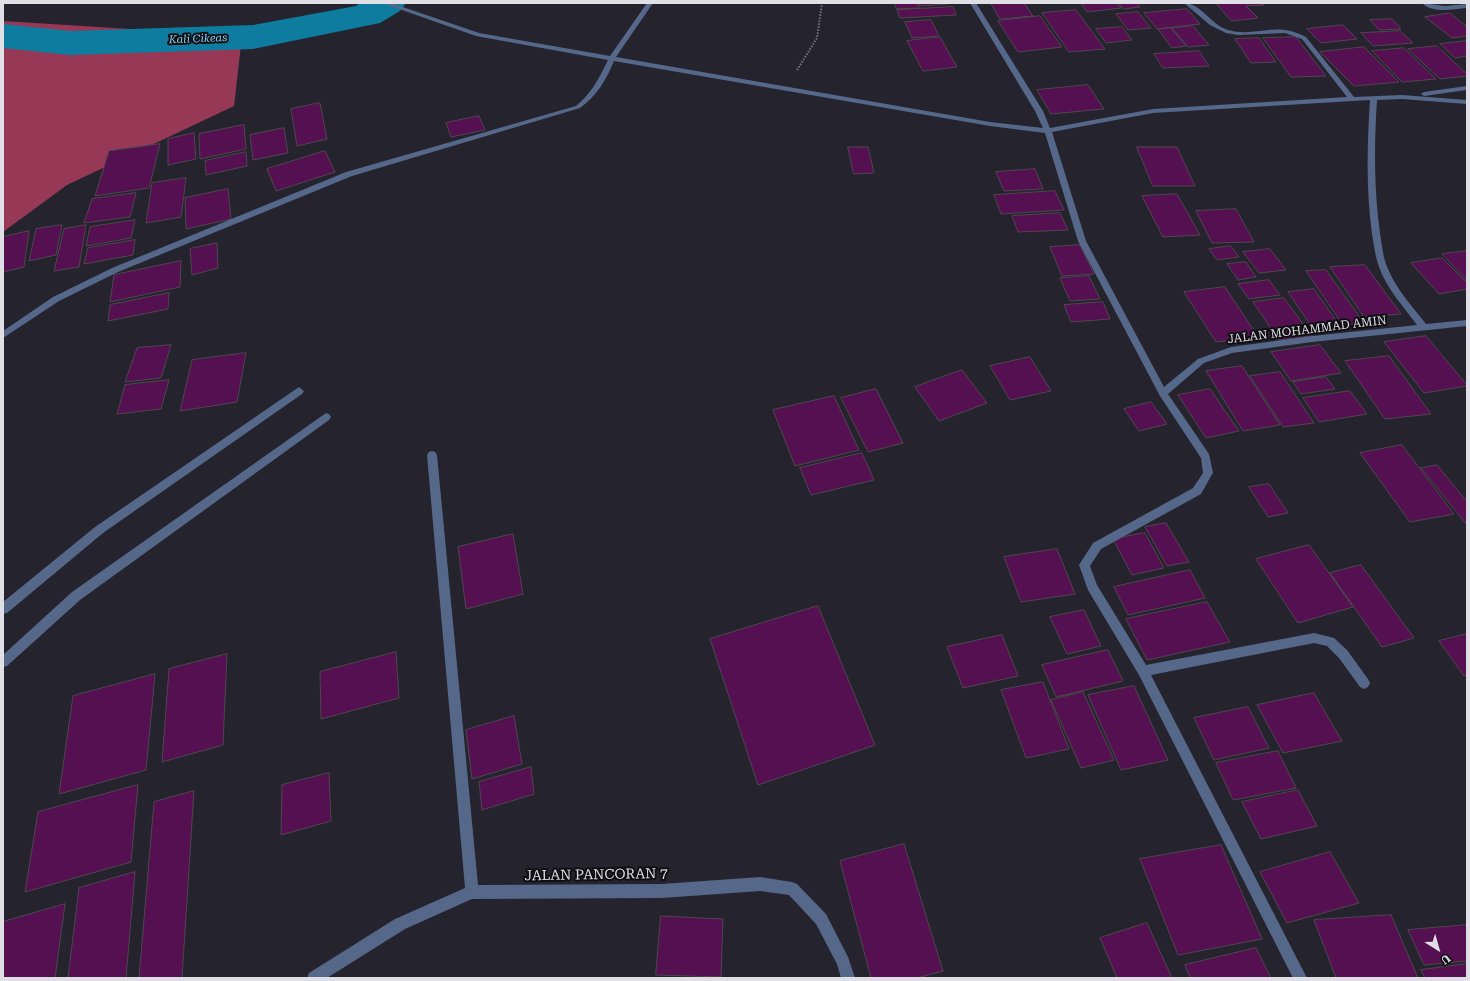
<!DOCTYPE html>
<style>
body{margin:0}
#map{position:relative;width:1470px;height:981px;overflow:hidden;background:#25232d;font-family:"Roboto Serif",serif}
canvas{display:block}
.frame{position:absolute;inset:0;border:4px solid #e1dfe6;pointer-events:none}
.north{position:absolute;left:1418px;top:929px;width:40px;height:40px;-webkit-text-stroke:3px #0e0d12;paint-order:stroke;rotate:143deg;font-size:11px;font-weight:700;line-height:16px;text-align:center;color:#e1dfe6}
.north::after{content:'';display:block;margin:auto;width:14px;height:18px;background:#e1dfe6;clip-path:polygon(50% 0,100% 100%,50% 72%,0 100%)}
</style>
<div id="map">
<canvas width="1470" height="981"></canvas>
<div class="frame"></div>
<div class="north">U</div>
</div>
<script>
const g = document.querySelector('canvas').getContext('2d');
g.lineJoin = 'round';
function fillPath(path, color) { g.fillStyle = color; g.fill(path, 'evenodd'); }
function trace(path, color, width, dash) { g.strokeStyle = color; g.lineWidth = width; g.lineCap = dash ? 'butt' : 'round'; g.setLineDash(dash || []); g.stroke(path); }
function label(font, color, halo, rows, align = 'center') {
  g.font = font + ' "Roboto Serif",serif'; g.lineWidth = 4; g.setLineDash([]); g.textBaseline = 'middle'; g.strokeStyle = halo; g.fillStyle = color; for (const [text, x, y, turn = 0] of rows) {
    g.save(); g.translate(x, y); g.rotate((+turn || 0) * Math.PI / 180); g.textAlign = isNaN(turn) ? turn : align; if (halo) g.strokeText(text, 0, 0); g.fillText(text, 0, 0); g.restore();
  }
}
fillPath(new Path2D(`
 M 3,21 L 242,36 L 234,106 L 67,185 L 3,232 Z`), '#973956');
fillPath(new Path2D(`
 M 360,3 L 406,3 L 400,11 L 380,23 L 253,49 L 70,55 L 3,48 L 3,24 L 70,31 L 253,25 L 356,6 Z`), '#0d7c9e');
const building = new Path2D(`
 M 895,3 L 917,3 L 919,8 L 897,9 Z
 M 919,3 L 948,3 L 948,4 L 920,6 Z
 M 991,3 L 1024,3 L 1033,16 L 1000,19 Z
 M 1081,3 L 1117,3 L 1121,8 L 1088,12 Z
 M 1119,3 L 1137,3 L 1140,7 L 1124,9 Z
 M 1216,3 L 1262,3 L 1264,5 L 1246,6 L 1258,18 L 1232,21 Z
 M 953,7 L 956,15 L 900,18 L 897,10 Z
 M 1187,9 L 1200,24 L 1157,29 L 1144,13 Z
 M 1076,10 L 1105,49 L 1069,52 L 1042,13 Z
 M 1138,12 L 1151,28 L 1128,30 L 1116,14 Z
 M 1450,13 L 1467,27 L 1467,36 L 1452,38 L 1425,17 Z
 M 1040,16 L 1062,47 L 1018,52 L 998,21 Z
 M 1392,19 L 1401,29 L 1379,30 L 1370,20 Z
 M 931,20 L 939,36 L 912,38 L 905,22 Z
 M 1343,25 L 1357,39 L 1321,43 L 1307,29 Z
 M 1193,26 L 1209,45 L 1188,47 L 1172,28 Z
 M 1122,27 L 1132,40 L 1106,43 L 1096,29 Z
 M 1171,28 L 1186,46 L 1172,48 L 1158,29 Z
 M 1400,31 L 1413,43 L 1373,46 L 1361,33 Z
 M 940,37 L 957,67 L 923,71 L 907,41 Z
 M 1296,37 L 1326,76 L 1291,77 L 1263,38 Z
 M 1259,38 L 1276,62 L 1251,63 L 1235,39 Z
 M 1467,41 L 1467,56 L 1455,58 L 1440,44 Z
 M 1437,46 L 1467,74 L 1467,76 L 1440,79 L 1408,49 Z
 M 1364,47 L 1399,82 L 1354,86 L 1320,52 Z
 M 1404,48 L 1436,79 L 1402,82 L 1372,51 Z
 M 1199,51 L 1209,66 L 1163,68 L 1154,54 Z
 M 1088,85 L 1104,109 L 1051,114 L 1037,90 Z
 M 320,103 L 327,139 L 297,146 L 291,109 Z
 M 479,116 L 485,130 L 451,137 L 446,123 Z
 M 244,125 L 246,149 L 200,159 L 199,134 Z
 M 284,128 L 288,153 L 253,160 L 250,135 Z
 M 194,133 L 196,159 L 168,165 L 168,139 Z
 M 160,144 L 149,188 L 95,196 L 109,151 Z
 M 848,147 L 868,147 L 874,173 L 854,174 Z
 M 1137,147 L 1177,147 L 1195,186 L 1153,186 Z
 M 325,151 L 335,172 L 276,191 L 267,169 Z
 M 246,152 L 247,166 L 206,175 L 205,161 Z
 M 1035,169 L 1043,189 L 1004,191 L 996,172 Z
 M 186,178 L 181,217 L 146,223 L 152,183 Z
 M 228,189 L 231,219 L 186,229 L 185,198 Z
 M 1055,191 L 1064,210 L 1001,214 L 994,195 Z
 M 136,193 L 130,217 L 84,223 L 92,199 Z
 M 1177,194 L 1200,235 L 1163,237 L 1142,196 Z
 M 1236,209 L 1254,242 L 1212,243 L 1196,211 Z
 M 1060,213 L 1068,230 L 1018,232 L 1012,216 Z
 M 135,220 L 131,238 L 86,246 L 90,227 Z
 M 62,225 L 56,255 L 29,261 L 36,229 Z
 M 86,225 L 79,267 L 54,271 L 64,229 Z
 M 29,231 L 24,267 L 3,272 L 3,237 Z
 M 135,240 L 133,255 L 84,264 L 88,248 Z
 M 217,243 L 218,268 L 192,275 L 190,249 Z
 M 1080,245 L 1094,274 L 1062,276 L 1050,247 Z
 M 1231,246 L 1239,257 L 1217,260 L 1209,249 Z
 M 1270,249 L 1286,270 L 1259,273 L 1243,252 Z
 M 1467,251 L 1467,281 L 1442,254 Z
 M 1442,258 L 1467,283 L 1467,289 L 1439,294 L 1411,263 Z
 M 181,261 L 180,287 L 110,302 L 114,275 Z
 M 1246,262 L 1256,277 L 1238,280 L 1227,264 Z
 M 1365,265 L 1401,314 L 1364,317 L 1330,267 Z
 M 1326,270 L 1364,323 L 1343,325 L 1306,271 Z
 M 1089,276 L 1100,299 L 1070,301 L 1060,278 Z
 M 1269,280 L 1280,295 L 1249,299 L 1238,284 Z
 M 1225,287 L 1258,337 L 1216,342 L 1184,292 Z
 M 1314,289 L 1340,326 L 1313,329 L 1288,292 Z
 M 169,293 L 168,309 L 108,321 L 110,305 Z
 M 1284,298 L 1312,336 L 1279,340 L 1253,302 Z
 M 1103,302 L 1110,319 L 1071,322 L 1064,305 Z
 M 1426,336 L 1467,385 L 1467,386 L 1424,393 L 1384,342 Z
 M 171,345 L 161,378 L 125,382 L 137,348 Z
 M 1320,345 L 1341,373 L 1291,381 L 1271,352 Z
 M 246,353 L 237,402 L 180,411 L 192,360 Z
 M 1389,356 L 1431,414 L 1385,419 L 1345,361 Z
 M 1030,357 L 1051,391 L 1010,400 L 990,366 Z
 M 1242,366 L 1280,425 L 1243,431 L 1206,371 Z
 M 962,370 L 987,403 L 939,421 L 915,387 Z
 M 1280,372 L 1314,423 L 1283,427 L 1250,376 Z
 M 1326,377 L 1335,389 L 1301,394 L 1293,382 Z
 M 169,380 L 161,409 L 117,414 L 125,385 Z
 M 876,389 L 903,443 L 868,452 L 841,398 Z
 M 1210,389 L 1239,431 L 1206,438 L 1178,395 Z
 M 1350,391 L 1367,414 L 1319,422 L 1303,398 Z
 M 834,396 L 859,450 L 795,466 L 773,410 Z
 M 1151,402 L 1167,424 L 1139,431 L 1124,409 Z
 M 1402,445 L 1454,514 L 1410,522 L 1360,453 Z
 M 862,453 L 874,480 L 811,495 L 800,468 Z
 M 1437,465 L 1467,502 L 1467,525 L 1421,468 Z
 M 1269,484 L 1288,513 L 1268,517 L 1249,487 Z
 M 1166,523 L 1189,562 L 1167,566 L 1145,527 Z
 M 1145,533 L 1164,568 L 1132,575 L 1113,539 Z
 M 513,534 L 523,594 L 466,609 L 458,547 Z
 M 1309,545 L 1353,607 L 1298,623 L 1256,559 Z
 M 1057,549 L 1075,594 L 1021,602 L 1004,557 Z
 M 1361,565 L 1414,638 L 1382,647 L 1330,573 Z
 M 1190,570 L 1205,598 L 1128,615 L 1114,587 Z
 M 1207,602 L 1230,642 L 1147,660 L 1126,619 Z
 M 818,606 L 875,745 L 758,785 L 710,639 Z
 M 1084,610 L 1101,646 L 1067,654 L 1050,617 Z
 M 1467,634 L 1467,675 L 1464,676 L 1439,641 Z
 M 1002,635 L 1018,676 L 963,688 L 947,647 Z
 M 1108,650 L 1123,681 L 1056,697 L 1042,665 Z
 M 396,652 L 399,698 L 321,719 L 320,672 Z
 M 227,654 L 223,745 L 162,762 L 169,669 Z
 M 155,674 L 146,770 L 59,794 L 73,696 Z
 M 1043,682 L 1069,749 L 1026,758 L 1001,690 Z
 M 1134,686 L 1168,760 L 1121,770 L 1088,695 Z
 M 1083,692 L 1114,760 L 1081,768 L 1051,700 Z
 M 1314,693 L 1342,741 L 1283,753 L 1257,705 Z
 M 1248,707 L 1269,748 L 1214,760 L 1194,718 Z
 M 514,716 L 522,764 L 472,779 L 466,730 Z
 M 1278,751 L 1296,788 L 1233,800 L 1216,763 Z
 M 531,767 L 534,794 L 482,810 L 479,782 Z
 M 329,773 L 331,821 L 281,835 L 282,785 Z
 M 138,785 L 131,862 L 25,892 L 38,812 Z
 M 1298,790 L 1317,826 L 1261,839 L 1242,802 Z
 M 194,791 L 182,978 L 139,978 L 154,802 Z
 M 904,844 L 943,971 L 917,978 L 871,978 L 840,861 Z
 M 1221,845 L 1262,939 L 1178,955 L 1140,859 Z
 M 1330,852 L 1359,903 L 1287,923 L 1260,872 Z
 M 135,872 L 126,978 L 68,978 L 79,888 Z
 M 65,904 L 55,978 L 3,978 L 3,922 Z
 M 1391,915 L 1418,978 L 1336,978 L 1314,920 Z
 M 661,916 L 723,919 L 721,977 L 656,975 Z
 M 1147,923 L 1172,978 L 1117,978 L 1100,938 Z
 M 1467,925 L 1467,961 L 1424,965 L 1408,930 Z
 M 1256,948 L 1271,978 L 1190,978 L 1185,965 Z
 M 1467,964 L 1467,978 L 1425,978 L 1421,970 Z`);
fillPath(building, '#551052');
trace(building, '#50464f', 1);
trace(new Path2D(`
 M 797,70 L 817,38 L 822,3`), '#76747d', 2, [1.5, 1.5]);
fillPath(new Path2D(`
 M 382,3 L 391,3 L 479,33 L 610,56 L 647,3 L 653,3 L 616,57 L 990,122 L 1043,128 L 1035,111 L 970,3 L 976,3 L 1043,111 L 1050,128 L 1153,109 L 1347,97 L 1302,39 L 1285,33 L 1238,35 L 1226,33 L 1210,25 L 1184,3 C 1201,3 1211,25 1228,30 C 1256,38 1274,20 1306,37 L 1354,97 L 1402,95 L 1467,100 L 1467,104 L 1402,99 L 1377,100 C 1374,145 1374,189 1380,233 C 1382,245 1383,258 1388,269 C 1397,290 1412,306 1426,324 L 1467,320 L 1467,326 L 1312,342 L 1232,353 L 1204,363 L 1168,394 L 1209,454 L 1213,473 L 1211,476 L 1201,494 L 1101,549 L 1090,566 L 1097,585 L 1146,665 L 1314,633 L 1334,638 L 1347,650 L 1368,679 L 1370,683 L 1368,687 L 1364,689 L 1360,687 L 1339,658 L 1327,646 L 1314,643 L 1151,675 L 1307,978 L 1293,978 L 1139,675 L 1088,590 L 1079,565 L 1093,543 L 1193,488 L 1203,473 L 1201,458 L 1160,396 L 1078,241 L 1045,133 L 990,126 L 614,61 C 606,80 597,96 580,108 L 352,176 L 118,272 L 59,301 L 3,338 L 3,331 L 53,297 L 112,268 L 346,172 L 576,106 C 592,93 599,78 608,60 L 476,36 ZM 1370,100 C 1367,145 1366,189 1372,234 C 1374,245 1375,256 1379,267 C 1387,289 1403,306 1417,325 L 1312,336 L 1231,347 L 1198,359 L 1164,387 L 1086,241 L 1052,132 L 1153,113 Z
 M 1422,3 L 1445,6 L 1467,4 L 1467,8 C 1453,9 1433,14 1422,3 Z
 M 1467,86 L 1467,90 L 1424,96 L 1421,94 L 1424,92 Z
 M 299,387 L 304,391 L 302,394 L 103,533 L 7,613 L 3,614 L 3,602 L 95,527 Z
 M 326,413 L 329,414 L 331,417 L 329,420 L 80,600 L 7,666 L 3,667 L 3,655 L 72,592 Z
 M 432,451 L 435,452 L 437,455 L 478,885 L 662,884 L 760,877 L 792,882 L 797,884 L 826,914 L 848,957 L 855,978 L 841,978 L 837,964 L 816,924 L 789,895 L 760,891 L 662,898 L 472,899 L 405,929 L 327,978 L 307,978 L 309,973 L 395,919 L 465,888 L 427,455 L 429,452 Z`), '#556889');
label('italic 11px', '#83d7fa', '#0e0d12', [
 ["Kali Cikeas",198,39,-2]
]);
label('12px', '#e1dfe6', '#0e0d12', [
 ["JALAN MOHAMMAD AMIN",1307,330,-7]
]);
label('14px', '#e1dfe6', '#0e0d12', [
 ["JALAN PANCORAN 7",596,875,-1]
]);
</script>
